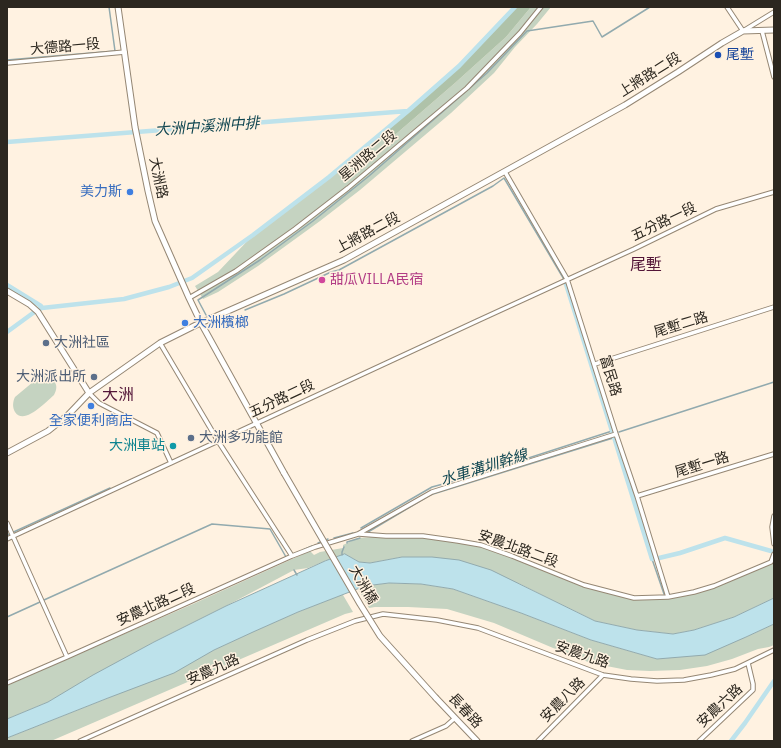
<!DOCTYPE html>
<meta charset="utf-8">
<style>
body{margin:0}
#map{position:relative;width:781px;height:748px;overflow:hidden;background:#fff2e1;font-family:"IBM Plex Sans",sans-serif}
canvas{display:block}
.frame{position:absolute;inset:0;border:8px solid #2c271f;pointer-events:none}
</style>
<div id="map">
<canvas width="781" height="748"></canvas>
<div class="frame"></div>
</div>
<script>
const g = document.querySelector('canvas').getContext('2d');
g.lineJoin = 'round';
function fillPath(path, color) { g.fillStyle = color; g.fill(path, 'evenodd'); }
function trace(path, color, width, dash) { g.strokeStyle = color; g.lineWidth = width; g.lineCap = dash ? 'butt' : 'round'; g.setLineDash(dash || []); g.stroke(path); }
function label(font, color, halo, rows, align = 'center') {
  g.font = font + ' "IBM Plex Sans","Noto Sans TC",sans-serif'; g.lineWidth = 3; g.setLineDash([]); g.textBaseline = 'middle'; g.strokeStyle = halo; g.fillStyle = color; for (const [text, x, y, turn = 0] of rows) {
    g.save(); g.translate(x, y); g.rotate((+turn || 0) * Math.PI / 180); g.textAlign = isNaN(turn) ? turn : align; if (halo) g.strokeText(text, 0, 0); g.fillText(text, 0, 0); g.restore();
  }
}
fillPath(new Path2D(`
 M 531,7 L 551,7 L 537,24 L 515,47 L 494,73 L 451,113 L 360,190 L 320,221 L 258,266 L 218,292 L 203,299 L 195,286 L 218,272 L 253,235 L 329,177 L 377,137 L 396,134 L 455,83 L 506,37 Z
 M 44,376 C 54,379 60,384 54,395 C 47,401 24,426 15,412 C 12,407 13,401 15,397 L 39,377 Z
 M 386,536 L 423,536 L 481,545 L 583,585 L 634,598 L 668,597 L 694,592 L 771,562 L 774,554 L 774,598 L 734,617 L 694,630 L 673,634 L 637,630 L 595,621 L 520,584 L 402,557 L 370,563 L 359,562 L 345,554 L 325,561 L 308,568 L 294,570 L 226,606 L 154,642 L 48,702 L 7,719 L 7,685 L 193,604 L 310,551 L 314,555 L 320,552 L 343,548 L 343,545 L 358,538 Z
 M 389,583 L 421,584 L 453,589 L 521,613 L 591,640 L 657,659 L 746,637 L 774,624 L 774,645 L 769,647 L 758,649 L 732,659 L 707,666 L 680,670 L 650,671 L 627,670 L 591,663 L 572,656 L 494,623 L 447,609 L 408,607 L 375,607 L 369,608 L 358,589 L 364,586 Z
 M 341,595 L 343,595 L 353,612 L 345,614 L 51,741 L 7,741 L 7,738 L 108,698 L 214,650 L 252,632 L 298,612 Z`), '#c5d3c1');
fillPath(new Path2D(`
 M 515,7 L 531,7 L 506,37 L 455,83 L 396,134 L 377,137 L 408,111 L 459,66 Z`), '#afc2a9');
const water = new Path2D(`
 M 345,554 L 359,562 L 370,563 L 402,557 L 432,557 L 459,560 L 491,570 L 595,621 L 637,630 L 673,634 L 694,630 L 734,617 L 774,598 L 774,624 L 746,637 L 705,655 L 657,659 L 591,640 L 521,613 L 453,589 L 421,584 L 389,583 L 365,586 L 298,612 L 253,632 L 214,650 L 174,673 L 108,698 L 7,738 L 7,719 L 48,702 L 93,675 L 154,642 L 226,606 L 325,561 Z`);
fillPath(water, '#bde2eb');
trace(water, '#92aaae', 1);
trace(new Path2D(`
 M 7,60 L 115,51 L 109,7
 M 245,310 L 284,294 L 331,272 L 339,270 L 493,186 L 504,178 L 562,276 L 566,284
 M 206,315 L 198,300 L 260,260 L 313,221 L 369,176 L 487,73 L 527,31 L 593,21 L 602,37 L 650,7
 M 619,432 L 774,382
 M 361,528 L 432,487 L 476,475 L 612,431
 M 368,532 L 430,495 L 613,438
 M 7,535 L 110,488
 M 334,538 L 353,533
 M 318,543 L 328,539
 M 347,543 L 347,542 L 360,538
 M 303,550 L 312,546
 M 342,555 L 342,552 L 344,547
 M 652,559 L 664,594
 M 294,570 L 297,575
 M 44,600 L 212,524 L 270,529 L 286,557
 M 7,617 L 40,602`), '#92aaae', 1.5);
trace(new Path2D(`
 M 7,142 L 408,111
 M 566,284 L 612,431
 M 7,285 L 41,306 L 42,308 L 124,299 L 169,287 L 192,278 L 253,235 L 329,177 L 408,111 L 459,66 L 515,7
 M 7,332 L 33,313 L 40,309
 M 614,437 L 652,559
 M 659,558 L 680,553 L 725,538 L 771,551
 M 731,741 L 745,723 L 774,681`), '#bde2eb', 4.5);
const street = new Path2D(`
 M 727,7 L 743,31 L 774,12
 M 762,31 L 774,77
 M 7,63 L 125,52
 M 505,172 L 567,279 L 616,434 L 637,496 L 668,597
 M 189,298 L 236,271 L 295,229 L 348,188 L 467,88 L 520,33 L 541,7
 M 160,343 L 218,441 L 292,556
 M 595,364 L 774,307
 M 89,393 L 99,403 L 157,433 L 171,463
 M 637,496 L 774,454
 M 774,516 L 772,527 L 774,544
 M 7,523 L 67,657
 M 359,534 L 386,536 L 423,536 L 458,541 L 481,545 L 512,556 L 584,585 L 634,598 L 668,597 L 694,592 L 714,586 L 771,562 L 774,554
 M 7,539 L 477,321 L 634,249 L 716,209 L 774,192
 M 7,683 L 67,657 L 292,556 L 315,547 L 358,534 L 432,492 L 616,434
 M 80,741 L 307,640 L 355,621 L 383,614 L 437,620 L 478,628 L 603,675 L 631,679 L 657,681 L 684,680 L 711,675 L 735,669 L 774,650
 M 412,741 L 446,726 L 455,718
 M 538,741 L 603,675
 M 699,741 L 753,690 L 753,684 L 748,663`);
const secondary = new Path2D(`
 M 118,7 L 135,127 L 148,191 L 155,221 L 189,298 L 201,323 L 284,473
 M 7,291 L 29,304 L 38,312 L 89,393
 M 7,453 L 48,431 L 68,415 L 89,393 L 160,343 L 196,325 L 344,260 L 625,105 L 678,72 L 722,43 L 743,31 L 774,30
 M 436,698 L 455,718 L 477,741`);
trace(street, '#958774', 5.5);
trace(secondary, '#958774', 7);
trace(street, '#fff', 3.5);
trace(secondary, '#fff', 5);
const secondaryBridge = new Path2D(`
 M 284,473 L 360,604 L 380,636 L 436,698`);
trace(secondaryBridge, '#958774', 7, []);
trace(secondaryBridge, '#fff', 5);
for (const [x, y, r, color] of [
 [718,55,4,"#1a4fb4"],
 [130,192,4,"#3f7fe0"],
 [322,280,4,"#d1479c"],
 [185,323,4,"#3f7fe0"],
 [46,343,4,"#5c6f8a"],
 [94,377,4,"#5c6f8a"],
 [91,406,4,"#3f7fe0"],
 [191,438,4,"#5c6f8a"],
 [173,446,4,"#0f9aa8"]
]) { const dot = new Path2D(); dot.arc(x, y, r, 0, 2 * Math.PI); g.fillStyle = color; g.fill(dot); trace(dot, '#fff2e1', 1.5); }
label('14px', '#2c271f', '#fff2e1', [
 ["大德路一段",65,47,-5],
 ["上將路二段",650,75,-32],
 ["星洲路二段",368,156,-40],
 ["大洲路",158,178,78],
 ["五分路一段",664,222,-26],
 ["上將路二段",368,233,-28],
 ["尾塹二路",681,325,-17],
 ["富民路",610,376,73],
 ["五分路二段",282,399,-25],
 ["尾塹一路",702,465,-17],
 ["安農北路二段",518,549,20],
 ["大洲橋",363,585,60],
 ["安農北路二段",156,605,-24],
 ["安農九路",582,655,19],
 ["安農九路",213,670,-24],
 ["安農八路",563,700,-45],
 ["安農六路",720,706,-43],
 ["長春路",465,711,47]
]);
label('14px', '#164399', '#fff2e1', [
 ["尾塹",726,55]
], 'left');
label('14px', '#366cbe', '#fff2e1', [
 ["美力斯",122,192],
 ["大洲檳榔",193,323,"left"],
 ["全家便利商店",91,421,"center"]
], 'right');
label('14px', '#b23c85', '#fff2e1', [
 ["甜瓜VILLA民宿",330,280]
], 'left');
label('14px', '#4e5e75', '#fff2e1', [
 ["大洲社區",54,343],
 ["大洲派出所",86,377,"right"],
 ["大洲多功能館",199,438]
], 'left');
label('14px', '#0d838f', '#fff2e1', [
 ["大洲車站",165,446]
], 'right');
label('italic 15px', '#104651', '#fff2e1', [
 ["大洲中溪洲中排",207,127,-4],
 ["水車溝圳幹線",484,468,-17]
]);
label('16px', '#531538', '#fff2e1', [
 ["尾塹",646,265],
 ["大洲",118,395]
]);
</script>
